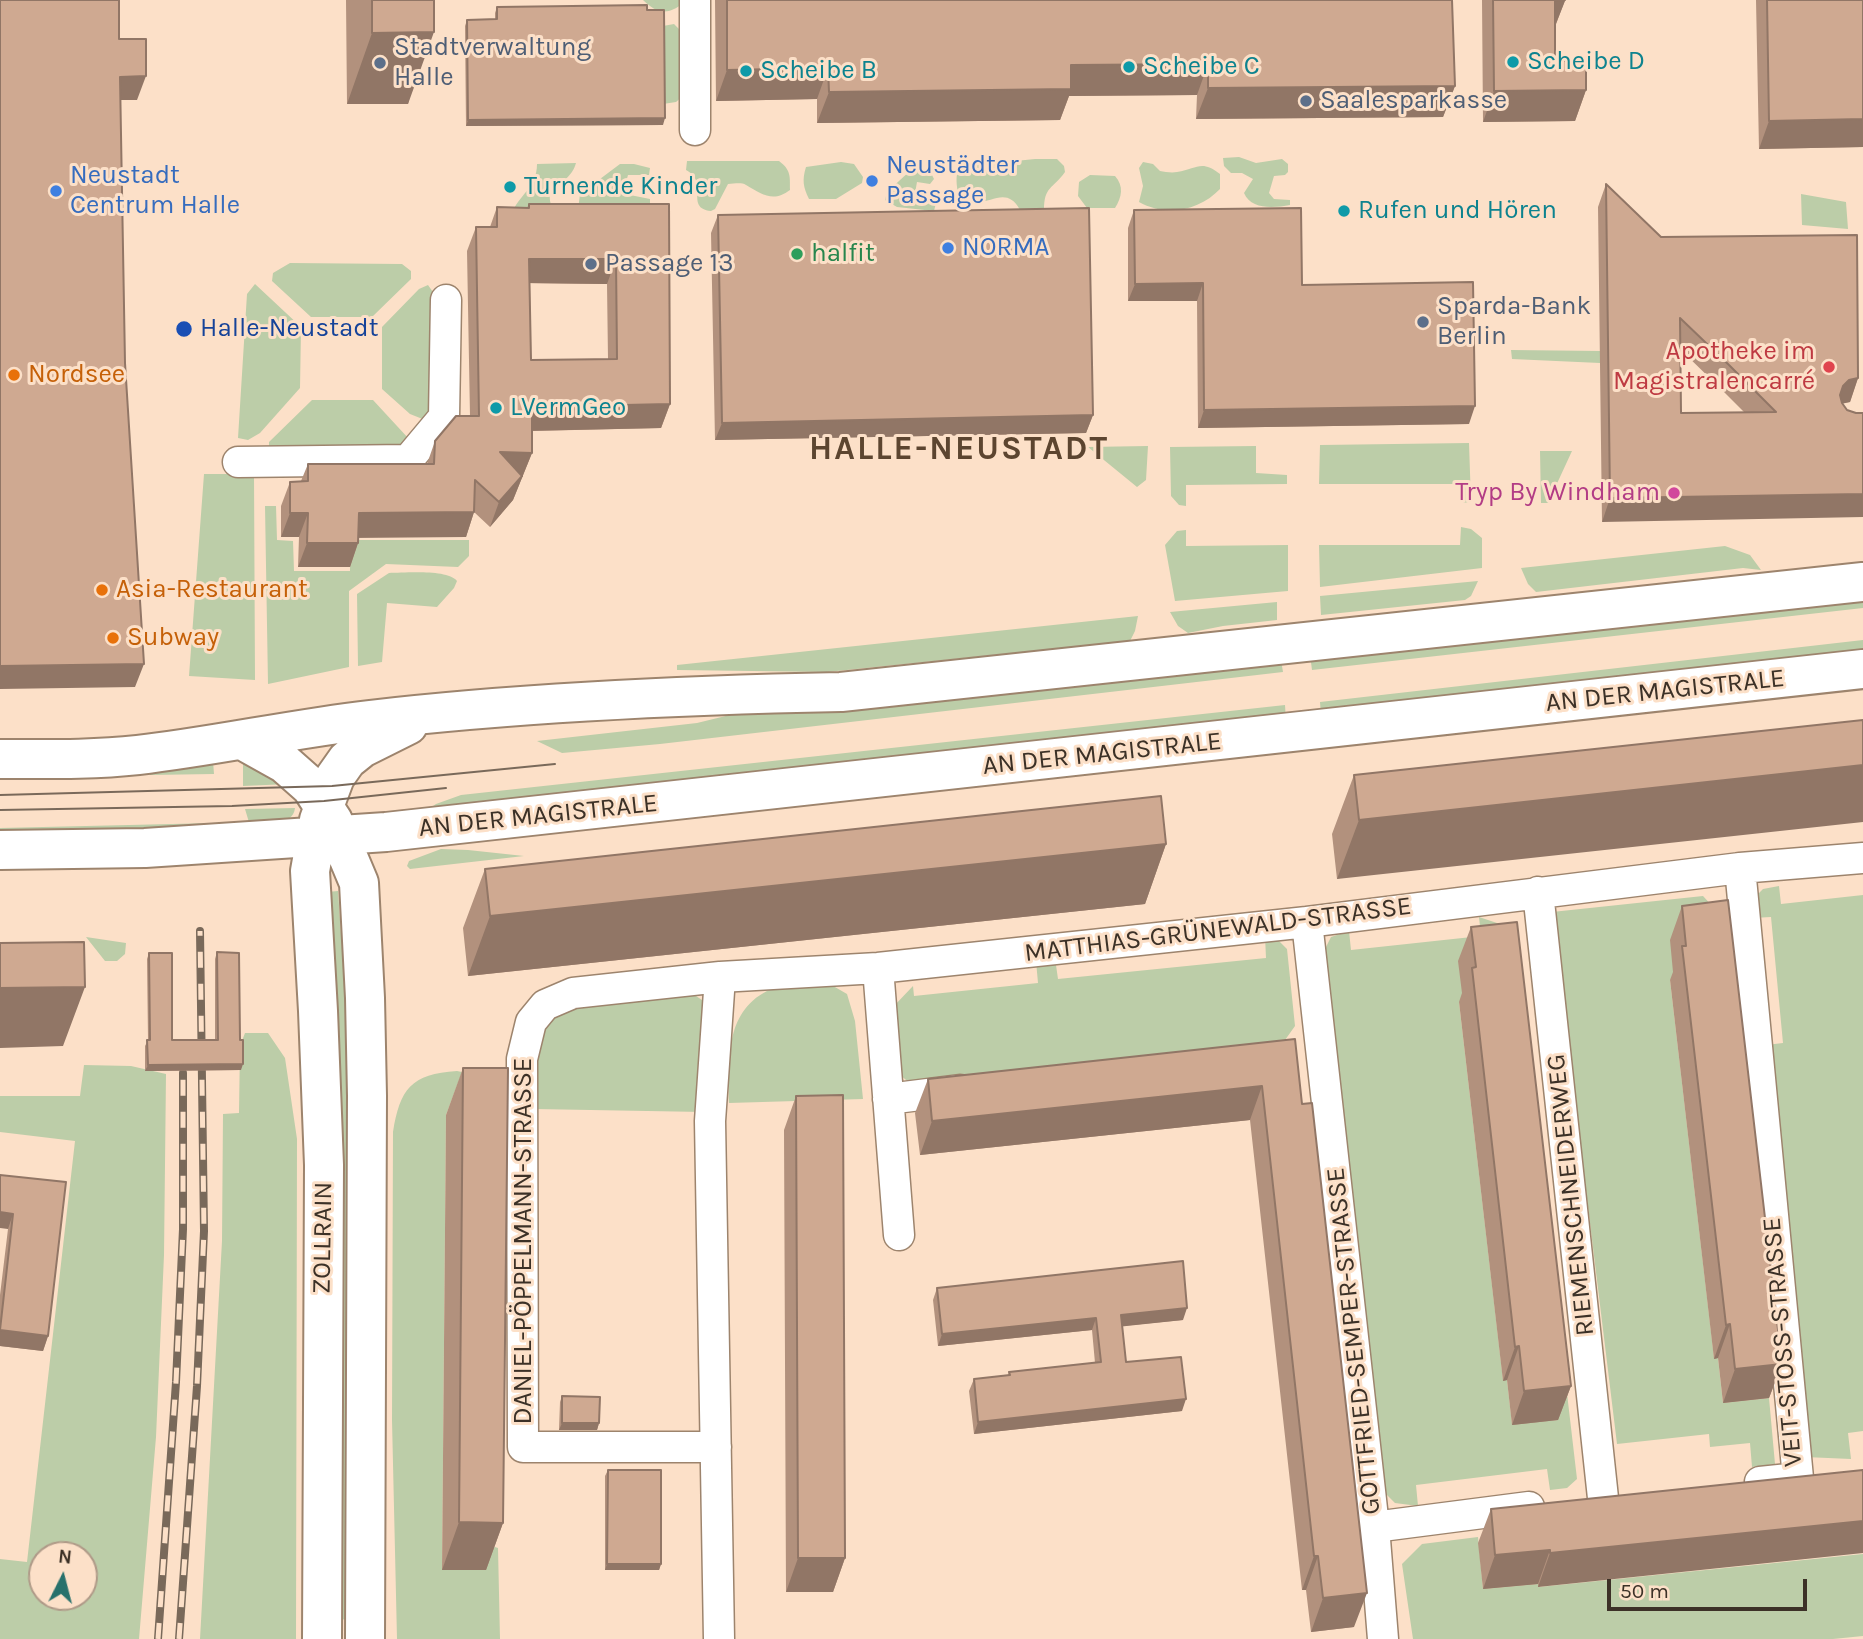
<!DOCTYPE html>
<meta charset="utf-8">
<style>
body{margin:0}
#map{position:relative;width:1863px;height:1639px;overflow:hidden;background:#fce0c8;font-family:Karla,sans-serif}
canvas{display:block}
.north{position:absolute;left:28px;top:1541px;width:70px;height:70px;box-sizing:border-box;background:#fce0c8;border:2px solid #af9a88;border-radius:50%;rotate:6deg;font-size:19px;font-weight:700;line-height:28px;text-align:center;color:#3c3127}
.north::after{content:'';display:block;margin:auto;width:24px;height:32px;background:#28716c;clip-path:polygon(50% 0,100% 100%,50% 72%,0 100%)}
.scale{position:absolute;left:1607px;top:1579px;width:200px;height:32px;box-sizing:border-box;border:4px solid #3c3127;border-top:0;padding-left:9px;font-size:21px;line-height:24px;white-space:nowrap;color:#3c3127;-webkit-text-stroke:5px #fce0c8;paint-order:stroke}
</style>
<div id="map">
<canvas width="1863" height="1639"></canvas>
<div class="north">N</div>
<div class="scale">50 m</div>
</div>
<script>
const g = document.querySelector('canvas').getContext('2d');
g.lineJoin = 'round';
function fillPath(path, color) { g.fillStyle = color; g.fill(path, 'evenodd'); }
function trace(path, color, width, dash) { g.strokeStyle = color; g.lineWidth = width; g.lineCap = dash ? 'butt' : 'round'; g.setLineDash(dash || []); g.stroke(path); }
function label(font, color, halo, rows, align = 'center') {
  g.font = font + ' Karla,sans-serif'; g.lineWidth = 6; g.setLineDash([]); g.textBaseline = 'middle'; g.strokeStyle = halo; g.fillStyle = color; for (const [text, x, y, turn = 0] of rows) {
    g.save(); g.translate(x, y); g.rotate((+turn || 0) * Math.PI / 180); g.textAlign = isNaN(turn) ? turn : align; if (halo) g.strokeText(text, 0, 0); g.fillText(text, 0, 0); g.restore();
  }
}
fillPath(new Path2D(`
 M 643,0 L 683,0 L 683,3 C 668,16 656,13 643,0 Z
 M 674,24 L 683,33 L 684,95 L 676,102 L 663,104 L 663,26 Z
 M 1239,157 L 1256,163 L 1282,159 L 1288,164 L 1288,172 L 1285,175 L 1274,176 L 1269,193 L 1274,199 L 1290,200 L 1290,205 C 1274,208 1251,210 1244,193 L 1253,179 L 1242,173 L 1231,173 L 1224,166 L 1223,158 Z
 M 1035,159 L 1057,159 L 1064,166 L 1065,172 C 1053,189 1044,186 1044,210 L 1020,210 C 1008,188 994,201 977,203 C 971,203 965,201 959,199 C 957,186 953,171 964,162 L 986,164 Z
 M 687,161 L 779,161 C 791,170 790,176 790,190 C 773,203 762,194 746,185 C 741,182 734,184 728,184 L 715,209 L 711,211 C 684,208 710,182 686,170 Z
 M 841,162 L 854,164 L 863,177 L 862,183 L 836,199 L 809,199 C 803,187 802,180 806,167 Z
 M 1143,162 L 1153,164 L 1160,171 C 1165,172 1172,173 1177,172 C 1197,169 1201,159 1220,174 L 1220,189 C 1199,211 1166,217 1139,202 L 1143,186 L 1139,168 Z
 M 576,163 C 569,189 538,182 555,213 L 511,215 C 519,194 537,188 537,164 Z
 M 620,164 L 634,164 L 650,168 L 649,175 L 628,175 L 625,186 L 630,195 L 650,199 L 650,209 L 578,210 L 580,194 Z
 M 923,169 L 931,173 L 934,179 L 930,184 L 917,182 L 914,199 L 922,204 L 936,203 L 934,211 L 897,207 L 885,200 L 887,192 L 911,170 Z
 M 1090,175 L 1115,176 C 1124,186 1122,197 1115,208 L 1087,208 L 1078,196 L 1079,182 Z
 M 1801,194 L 1846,202 L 1848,229 L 1802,225 Z
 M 290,263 L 402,264 L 411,271 L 411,279 L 372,317 L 311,317 L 272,281 L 273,273 Z
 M 255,284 L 301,327 L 300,388 L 260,433 L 248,440 L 238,438 L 247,294 Z
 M 428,285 L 435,295 L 436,408 L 425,420 L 410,414 L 382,389 L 382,327 L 419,289 Z
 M 1511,350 L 1600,351 L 1600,363 L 1512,359 Z
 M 312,400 L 373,400 L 409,439 L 398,451 L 269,450 L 269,442 Z
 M 1469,443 L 1471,502 L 1461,503 L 1460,484 L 1319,484 L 1320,445 Z
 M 1148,446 L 1146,480 L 1137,487 L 1088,447 Z
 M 1256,446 L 1256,473 L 1287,475 L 1287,484 L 1186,485 L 1186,506 L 1179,505 L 1171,496 L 1170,447 Z
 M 1540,451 L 1572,451 L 1548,503 L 1541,503 Z
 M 204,474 L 254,474 L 255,680 L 189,676 Z
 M 265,506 L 276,506 L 277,540 L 293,541 L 294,571 L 350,571 L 350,540 L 469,540 L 469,556 L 458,567 L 386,564 L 349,591 L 349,667 L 268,684 Z
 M 1461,527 L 1471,529 L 1482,538 L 1482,568 L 1320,587 L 1319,545 L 1460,545 Z
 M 1186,530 L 1186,546 L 1288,545 L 1288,591 L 1175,601 L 1165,545 L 1177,531 Z
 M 1725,546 L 1750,555 L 1761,570 L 1743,568 L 1536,592 L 1528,584 L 1521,568 Z
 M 389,573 C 405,573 447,569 457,581 L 454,588 L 437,607 L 387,603 L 382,662 L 358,666 L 357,594 Z
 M 1478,581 L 1471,596 L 1465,600 L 1321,615 L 1320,596 Z
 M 1863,594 L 1863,608 L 1312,670 L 1310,655 Z
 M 1277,602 L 1277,620 L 1223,626 L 1188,633 L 1178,626 L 1170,612 Z
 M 1138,616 L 1135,631 L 1130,641 L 827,672 L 677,670 L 677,665 Z
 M 1863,640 L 1863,653 L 1321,715 L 1320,702 Z
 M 1281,660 L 1283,672 L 660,744 L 562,753 L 537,741 L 697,723 L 738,713 Z
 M 1285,705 L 1286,721 L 424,812 L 436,804 L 461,795 Z
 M 213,761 L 214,774 L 150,775 L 150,769 Z
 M 243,761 L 289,784 L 243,786 Z
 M 295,808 C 293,826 266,825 251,829 L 245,809 Z
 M 215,823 L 215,831 L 0,836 L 0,828 Z
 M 441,849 L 468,850 L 524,856 L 410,869 L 407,866 L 409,861 Z
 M 1779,886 L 1781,904 L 1863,895 L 1863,1431 L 1848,1433 L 1851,1459 L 1805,1457 L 1766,1045 L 1783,1043 L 1771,917 L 1753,918 L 1753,899 L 1763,889 Z
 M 338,891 L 347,1019 L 352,1620 L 338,1619 L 327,892 Z
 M 1703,896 L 1715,909 L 1674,979 L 1670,980 L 1714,1358 L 1718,1358 L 1723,1403 L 1769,1398 L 1775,1464 L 1752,1467 L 1750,1443 L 1710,1447 L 1709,1434 L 1617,1444 L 1552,912 Z
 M 1479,917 L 1503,925 L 1515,948 L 1577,1479 L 1567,1488 L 1550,1490 L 1547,1469 L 1416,1485 L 1418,1506 L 1395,1503 L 1384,1492 L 1323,953 L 1331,937 L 1349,931 L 1351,950 L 1481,936 ZM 1463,1001 L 1558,1419 L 1558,1420 L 1512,1424 L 1507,1380 L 1503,1380 L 1459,1002 Z
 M 1265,936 L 1278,940 L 1287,949 L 1295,1026 L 1285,1040 L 912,1085 L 899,1074 L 893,1007 L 913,986 L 914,996 L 1038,983 L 1036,961 L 1055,958 L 1058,979 L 1266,958 Z
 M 86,937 L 126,943 L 125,954 L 117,961 L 105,961 Z
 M 828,983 L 847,994 L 855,1021 L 863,1099 L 729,1103 C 729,1062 724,1013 767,991 C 781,984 812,984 828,983 Z
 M 681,986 L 702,1000 L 704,1112 L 534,1109 L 533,1039 L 553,1012 Z
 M 245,1033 L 268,1033 L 285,1058 L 297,1139 L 296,1639 L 200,1639 L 222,1241 L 223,1114 L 239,1113 L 240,1046 Z
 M 84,1065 L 131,1066 L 166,1074 L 164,1255 L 156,1437 L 139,1639 L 0,1639 L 0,1559 L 27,1562 L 75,1141 L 0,1132 L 0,1096 L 80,1096 ZM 42,1555 L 84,1555 L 84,1597 L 42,1597 Z
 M 457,1071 L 462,1072 L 446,1115 L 442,1569 L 495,1547 L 498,1548 L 500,1639 L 397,1639 L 392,1420 L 393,1132 C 400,1089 411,1074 457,1071 Z
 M 1478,1537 L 1483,1589 L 1538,1584 L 1539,1587 L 1863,1554 L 1863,1636 L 1833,1639 L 1413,1639 L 1402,1564 L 1422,1544 Z`), '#bccda8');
const street = new Path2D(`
 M 695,130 L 695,0
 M 238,462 L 408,460 L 444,417 L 446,300
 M 1740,868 L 1798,1478 L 1760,1482
 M 1538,892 L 1603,1498
 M 1307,922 L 1374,1527 L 1383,1639
 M 878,968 L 899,1235
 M 888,1099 L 960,1090
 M 716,1447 L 523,1447 L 522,1059 L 531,1022 L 545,1005 L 573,993 L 720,977 L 878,968 L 1307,922 L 1740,868 L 1863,858
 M 1374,1527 L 1529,1507
 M 719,1639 L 710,1121 L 720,977`);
const secondary = new Path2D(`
 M 242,740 L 285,764 L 311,787 L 333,821 L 359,883 L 365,998 L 367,1096 L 365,1639
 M 0,759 C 46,759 92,760 138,755 C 215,746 292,729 369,720 C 526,702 683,695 841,692 L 1863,582
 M 0,850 L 145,848 L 386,832 L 1863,669
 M 322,1639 L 324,1165 L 318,1011 L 310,871 L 319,820 L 335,777 L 347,760 L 362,748 L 408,725`);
trace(street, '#9d846d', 33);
trace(secondary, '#9d846d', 42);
trace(street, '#fff', 30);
trace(secondary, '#fff', 38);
trace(new Path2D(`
 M 0,795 L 332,786 L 555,764
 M 0,810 L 232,806 L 324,801 L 446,788`), '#79695a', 2);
const rail = new Path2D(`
 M 158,1639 L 176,1382 L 183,1229 L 183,1073
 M 179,1639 L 197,1386 L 204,1231 L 200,931`);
trace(rail, '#79695a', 8);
trace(rail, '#fce0c8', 5, [16]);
fillPath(new Path2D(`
 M 346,0 L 434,0 L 408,104 L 347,104 Z
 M 715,0 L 1452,0 L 1455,86 L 1443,117 L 1196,119 L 1197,95 L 1069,96 L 1060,120 L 817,123 L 817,99 L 716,101 Z
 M 1482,0 L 1565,0 L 1555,27 L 1555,61 L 1586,90 L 1575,121 L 1483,122 Z
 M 1756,0 L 1863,0 L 1863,147 L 1759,149 Z
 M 497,7 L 663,125 L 466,126 L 465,26 L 467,20 L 495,19 L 495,13 Z
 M 1606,184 L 1661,237 L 1858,378 L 1850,402 L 1842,403 L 1602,522 L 1598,207 ZM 1681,350 L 1721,389 L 1744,412 L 1681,413 Z
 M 529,204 L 669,204 L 670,404 L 661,428 L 532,431 L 532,453 L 513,500 L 490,527 L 474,512 L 466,537 L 359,537 L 358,543 L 350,567 L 298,567 L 299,537 L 281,537 L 281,506 L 290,482 L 301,481 L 308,464 L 427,464 L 435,441 L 470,416 L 467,251 L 476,227 L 490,227 L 497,207 L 527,208 ZM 530,283 L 607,284 L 608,359 L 531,360 Z
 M 1134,210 L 1302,285 L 1469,424 L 1198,428 L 1197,301 L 1128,301 L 1128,228 Z
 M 718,215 L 1093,415 L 1086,433 L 715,440 L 711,233 Z
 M 1863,720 L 1337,879 L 1332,834 L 1354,775 Z
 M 1166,844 L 1145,904 L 468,976 L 463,928 L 485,869 Z
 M 1682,906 L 1782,1364 L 1769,1398 L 1723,1403 L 1718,1358 L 1714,1359 L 1670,980 L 1673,972 L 1670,940 Z
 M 1471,927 L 1571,1386 L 1558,1420 L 1512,1425 L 1507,1380 L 1503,1381 L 1459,1002 L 1462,993 L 1458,961 Z
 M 217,952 L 241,1070 L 145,1071 L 145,1046 L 148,1040 L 147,959 L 149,953 L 172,1040 L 215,1040 L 215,959 Z
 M 1295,1039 L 1354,1627 L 1311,1632 L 1306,1590 L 1302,1590 L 1250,1120 L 920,1155 L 915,1113 L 928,1079 Z
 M 463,1068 L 503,1523 L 486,1570 L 442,1570 L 446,1115 Z
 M 796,1096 L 845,1558 L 833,1592 L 786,1592 L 784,1130 Z
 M 0,1175 L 66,1182 L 48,1336 L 43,1351 L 0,1346 L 0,1295 L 8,1229 Z
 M 937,1288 L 1183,1320 L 1122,1326 L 1126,1362 L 1182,1411 L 974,1434 L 969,1391 L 974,1379 L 1008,1375 L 1009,1372 L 1095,1363 L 1092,1330 L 938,1346 L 933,1300 Z
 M 562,1396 L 599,1423 L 597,1430 L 559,1430 L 560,1402 Z
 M 608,1470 L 661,1564 L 659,1570 L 605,1570 L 605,1476 Z
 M 1863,1470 L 1538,1587 L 1538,1584 L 1483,1589 L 1478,1543 L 1491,1509 Z`), '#b2917d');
fillPath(new Path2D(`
 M 1555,1 L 1565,1 L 1553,31 Z
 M 434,32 L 408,104 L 347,104 L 372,33 Z
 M 1208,64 L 1197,95 L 1069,96 L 1060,120 L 817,123 L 829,92 L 1071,65 Z
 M 828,68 L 817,99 L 716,101 L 727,70 Z
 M 146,76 L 137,100 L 111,100 L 120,77 Z
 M 1455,86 L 1443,117 L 1196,119 L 1208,88 Z
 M 1586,90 L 1575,121 L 1483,122 L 1494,91 Z
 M 665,118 L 663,125 L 466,126 L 468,120 Z
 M 1863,119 L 1863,147 L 1759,149 L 1769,121 Z
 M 529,259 L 616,259 L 607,284 L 520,283 Z
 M 1203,283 L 1197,301 L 1128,301 L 1135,284 Z
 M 1858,378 L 1850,402 L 1841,404 L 1834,410 L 1843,386 L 1849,380 Z
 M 670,404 L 661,428 L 523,431 L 532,407 Z
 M 1475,406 L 1469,424 L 1198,428 L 1204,410 Z
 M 1093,415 L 1086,433 L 715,440 L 722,423 Z
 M 500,452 L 532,453 L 513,500 L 490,527 L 499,502 Z
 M 1863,494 L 1863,517 L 1602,522 L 1610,498 Z
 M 474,512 L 466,537 L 350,538 L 359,513 Z
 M 290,513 L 308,513 L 299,537 L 281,537 Z
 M 307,543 L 358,543 L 350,567 L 298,567 Z
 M 144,664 L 135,687 L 0,689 L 0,666 Z
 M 1863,765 L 1863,822 L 1337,879 L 1359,820 Z
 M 1166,844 L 1145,904 L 468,976 L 490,916 Z
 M 85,987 L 63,1046 L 0,1048 L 0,988 Z
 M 243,1064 L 241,1070 L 145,1071 L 148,1065 Z
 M 1262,1086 L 1250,1120 L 920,1155 L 932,1121 Z
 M 0,1212 L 13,1214 L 8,1229 L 0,1228 Z
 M 1187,1308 L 1183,1320 L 1117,1327 L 1121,1315 Z
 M 1096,1318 L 1092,1330 L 938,1346 L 942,1334 Z
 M 1730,1324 L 1718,1358 L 1714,1359 L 1726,1325 Z
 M 0,1330 L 48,1336 L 43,1351 L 0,1346 Z
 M 1519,1346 L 1507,1380 L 1503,1381 L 1515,1347 Z
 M 1782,1364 L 1769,1398 L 1723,1403 L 1735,1369 Z
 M 1571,1386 L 1558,1420 L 1512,1425 L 1524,1391 Z
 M 1186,1399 L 1182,1411 L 974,1434 L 978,1422 Z
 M 562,1423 L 599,1423 L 597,1430 L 559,1430 Z
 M 1863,1521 L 1863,1553 L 1538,1587 L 1550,1553 Z
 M 459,1522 L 503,1523 L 486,1570 L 442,1570 Z
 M 1550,1550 L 1538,1584 L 1483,1589 L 1495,1555 Z
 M 1314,1556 L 1318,1556 L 1306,1590 L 1302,1590 Z
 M 798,1558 L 845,1558 L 833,1592 L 786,1592 Z
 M 607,1564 L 661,1564 L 659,1570 L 605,1570 Z
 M 1367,1593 L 1354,1627 L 1311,1632 L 1323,1598 Z`), '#917666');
const building = new Path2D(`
 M 0,0 L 119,0 L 119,39 L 146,39 L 146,76 L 120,77 L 125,363 L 144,664 L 0,666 Z
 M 372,0 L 434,0 L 434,32 L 372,33 Z
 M 727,0 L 1452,0 L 1455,86 L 1208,88 L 1208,64 L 1071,65 L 1071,89 L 829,92 L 828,68 L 727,70 Z
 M 1493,0 L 1565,0 L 1555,1 L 1555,61 L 1586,61 L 1586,90 L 1494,91 Z
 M 1767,0 L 1863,0 L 1863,119 L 1769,121 Z
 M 647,5 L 647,10 L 664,10 L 665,118 L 468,120 L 467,20 L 497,19 L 497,7 Z
 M 1606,184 L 1661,237 L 1857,235 L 1858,378 L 1849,380 L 1843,386 L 1840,395 L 1842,403 L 1847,410 L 1856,413 L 1863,413 L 1863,494 L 1610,498 ZM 1680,318 L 1729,365 L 1776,412 L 1681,413 Z
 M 529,204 L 669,204 L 670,404 L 532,407 L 532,453 L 500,452 L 522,476 L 499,502 L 475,480 L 474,512 L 359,513 L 358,543 L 307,543 L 308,513 L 290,513 L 290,482 L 308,481 L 308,464 L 434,464 L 435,441 L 456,416 L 479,416 L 476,227 L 497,227 L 497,207 L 529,208 ZM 529,259 L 616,259 L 617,359 L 531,360 Z
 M 1089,208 L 1093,415 L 722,423 L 718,215 Z
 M 1301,208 L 1302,285 L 1473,282 L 1475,406 L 1204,410 L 1203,283 L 1135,284 L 1134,210 Z
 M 1863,720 L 1863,765 L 1359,820 L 1354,775 Z
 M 1161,796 L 1166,844 L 490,916 L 485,869 Z
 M 1728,900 L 1782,1364 L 1735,1369 L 1730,1324 L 1726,1325 L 1682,946 L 1686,946 L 1682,906 Z
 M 1517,922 L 1571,1386 L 1524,1391 L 1519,1346 L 1515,1347 L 1472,968 L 1476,967 L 1471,927 Z
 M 84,942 L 85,987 L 0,988 L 0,943 Z
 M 217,952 L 239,953 L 240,1040 L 243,1040 L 243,1064 L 148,1065 L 147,1040 L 150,1040 L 149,953 L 172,953 L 172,1040 L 218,1040 Z
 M 1295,1039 L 1302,1104 L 1312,1103 L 1367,1593 L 1323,1598 L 1318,1556 L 1314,1556 L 1262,1086 L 932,1121 L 928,1079 Z
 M 463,1068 L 508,1068 L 503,1523 L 459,1522 Z
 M 843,1095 L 845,1558 L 798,1558 L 796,1096 Z
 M 0,1175 L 66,1182 L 48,1336 L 0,1330 L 13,1214 L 0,1212 Z
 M 1183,1261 L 1187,1308 L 1121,1315 L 1126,1362 L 1181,1357 L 1186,1399 L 978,1422 L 974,1379 L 1010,1375 L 1009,1372 L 1101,1362 L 1096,1318 L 942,1334 L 937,1288 Z
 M 562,1396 L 600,1397 L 599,1423 L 562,1423 Z
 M 608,1470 L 661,1470 L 661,1564 L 607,1564 Z
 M 1863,1470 L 1863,1521 L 1550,1553 L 1550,1550 L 1495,1555 L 1491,1509 Z`);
fillPath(building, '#cfa991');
trace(building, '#917666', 2);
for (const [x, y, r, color] of [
 [1513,62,7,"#0f9aa8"],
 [380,63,7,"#5c6f8a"],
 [1129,67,7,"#0f9aa8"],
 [746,71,7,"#0f9aa8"],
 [1306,101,7,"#5c6f8a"],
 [872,181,7,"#3f7fe0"],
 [510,187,7,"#0f9aa8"],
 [56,191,7,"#3f7fe0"],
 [1344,211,7,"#0f9aa8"],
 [948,248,7,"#3f7fe0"],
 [797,254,7,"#2e9e5b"],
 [591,264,7,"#5c6f8a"],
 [1423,322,7,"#5c6f8a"],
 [184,329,9,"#1a4fb4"],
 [1829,367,7,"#e0444e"],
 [14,375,7,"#e8710a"],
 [496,408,7,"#0f9aa8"],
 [1674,493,7,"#d1479c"],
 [102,590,7,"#e8710a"],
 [113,638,7,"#e8710a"]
]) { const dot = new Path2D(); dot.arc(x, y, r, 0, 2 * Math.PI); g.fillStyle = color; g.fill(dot); trace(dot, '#fce0c8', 2.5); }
label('26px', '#4e5e75', '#fce0c8', [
 ["Stadtverwaltung",394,48],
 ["Halle",394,78],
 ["Saalesparkasse",1320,101],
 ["Passage 13",605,264],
 ["Sparda-Bank",1437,307],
 ["Berlin",1437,337]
], 'left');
label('26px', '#0d838f', '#fce0c8', [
 ["Scheibe D",1527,62],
 ["Scheibe C",1143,67],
 ["Scheibe B",760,71],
 ["Turnende Kinder",524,187],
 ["Rufen und Hören",1358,211],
 ["LVermGeo",510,408]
], 'left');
label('26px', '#366cbe', '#fce0c8', [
 ["Neustädter",886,166],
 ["Passage",886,196],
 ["Neustadt",70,176],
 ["Centrum Halle",70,206],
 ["NORMA",962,248]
], 'left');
label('26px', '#27864d', '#fce0c8', [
 ["halfit",811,254]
], 'left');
label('26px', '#164399', '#fce0c8', [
 ["Halle-Neustadt",200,329]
], 'left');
label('26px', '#be3a42', '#fce0c8', [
 ["Apotheke im",1815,352],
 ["Magistralencarré",1815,382]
], 'right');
label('26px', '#c56008', '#fce0c8', [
 ["Nordsee",28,375],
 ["Asia-Restaurant",116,590],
 ["Subway",127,638]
], 'left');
label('26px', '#b23c85', '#fce0c8', [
 ["Tryp By Windham",1660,493]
], 'right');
label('26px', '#3c3127', '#fce0c8', [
 ["AN DER MAGISTRALE",1665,691,-6],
 ["AN DER MAGISTRALE",1102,754,-6],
 ["AN DER MAGISTRALE",538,816,-6],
 ["MATTHIAS-GRÜNEWALD-STRASSE",1218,930,-7],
 ["RIEMENSCHNEIDERWEG",1571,1195,-96],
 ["ZOLLRAIN",323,1238,-89],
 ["DANIEL-PÖPPELMANN-STRASSE",524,1241,-90],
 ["GOTTFRIED-SEMPER-STRASSE",1354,1341,-96],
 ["VEIT-STOSS-STRASSE",1783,1342,-95]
]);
g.letterSpacing = '2px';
label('bold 33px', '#5c4530', '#fce0c8', [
 ["HALLE-NEUSTADT",959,450]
]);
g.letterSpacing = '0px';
</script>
